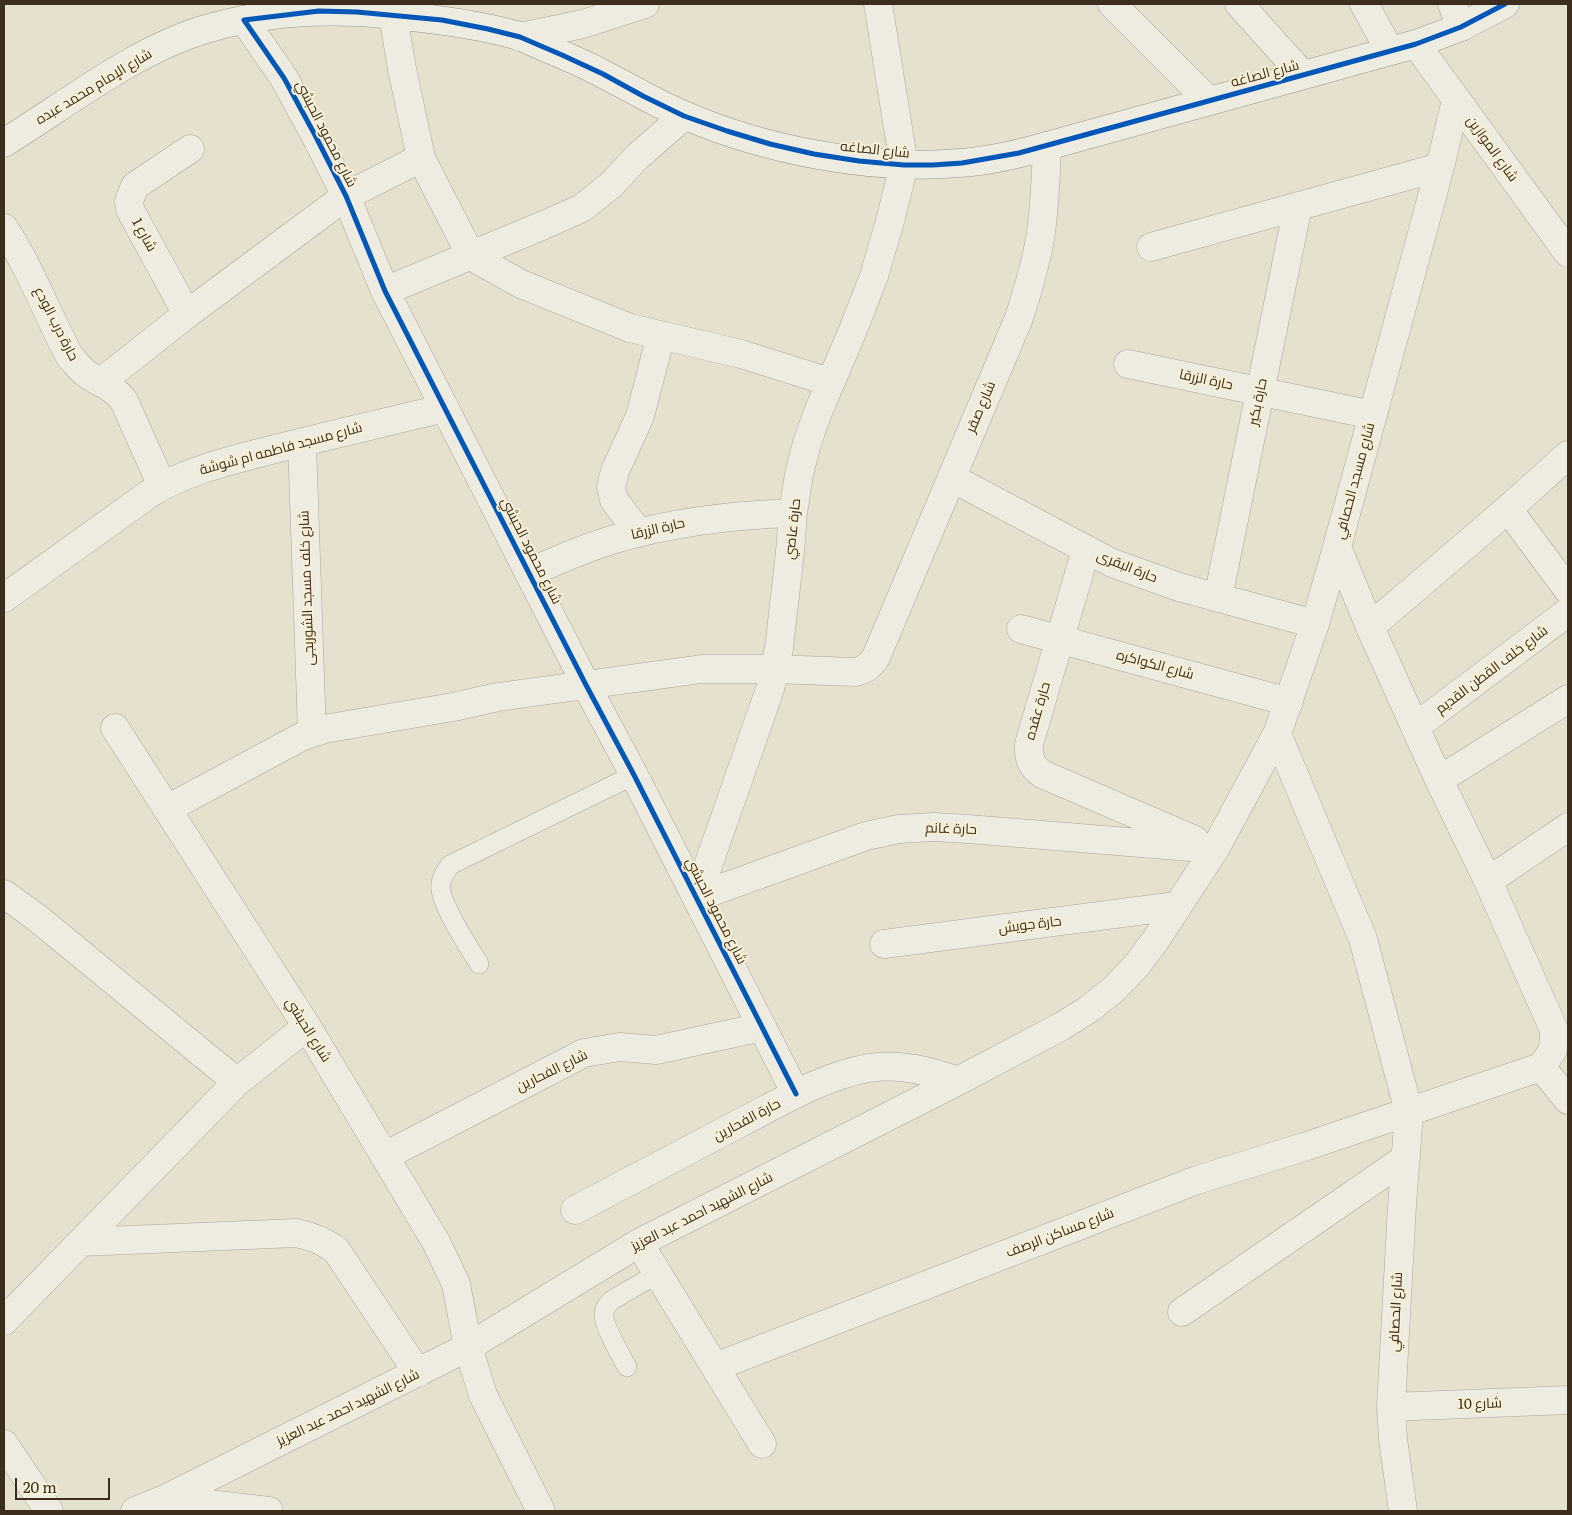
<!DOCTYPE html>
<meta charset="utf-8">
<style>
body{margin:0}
#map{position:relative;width:1572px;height:1515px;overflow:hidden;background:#e6e0cf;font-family:Literata,serif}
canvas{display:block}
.frame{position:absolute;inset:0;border:5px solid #3c2e1f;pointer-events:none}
.scale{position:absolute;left:15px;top:1478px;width:95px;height:22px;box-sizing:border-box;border:2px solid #3c2e1f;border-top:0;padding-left:6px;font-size:15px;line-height:18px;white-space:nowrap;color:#3c2e1f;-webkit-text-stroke:4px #f7efd6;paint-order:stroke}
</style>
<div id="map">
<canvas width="1572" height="1515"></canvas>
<div class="frame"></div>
<div class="scale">20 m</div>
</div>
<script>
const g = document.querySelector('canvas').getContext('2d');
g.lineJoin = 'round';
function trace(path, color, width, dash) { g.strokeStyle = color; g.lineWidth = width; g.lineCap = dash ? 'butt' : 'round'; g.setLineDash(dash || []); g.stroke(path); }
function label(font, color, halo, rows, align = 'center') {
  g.font = font + ' Literata,Cairo,serif'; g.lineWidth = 4; g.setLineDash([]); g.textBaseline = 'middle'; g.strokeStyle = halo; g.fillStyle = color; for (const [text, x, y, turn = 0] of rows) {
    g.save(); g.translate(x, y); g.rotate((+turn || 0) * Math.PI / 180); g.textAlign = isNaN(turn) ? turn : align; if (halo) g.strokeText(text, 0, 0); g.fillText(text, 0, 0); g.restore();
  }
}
const lane = new Path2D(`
 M 479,964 C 469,947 437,900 441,883 C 442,876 446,871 450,865 L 634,775
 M 627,1367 C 621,1356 603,1325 604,1314 C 604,1308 608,1304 612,1300 L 657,1274`);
const street = new Path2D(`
 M 388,4 L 393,15 L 402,69 L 421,158 L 471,256 L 521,284 L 630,328 L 741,354 L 830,382
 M 1112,4 L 1209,101
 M 1239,4 L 1303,75
 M 1364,4 L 1390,51
 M 1452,4 L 1461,27
 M 244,20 L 284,78 L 315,135 L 346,196 L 385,291 L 586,685 L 634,775 L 796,1094
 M 520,37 L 583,24 L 645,4
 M 1416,44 L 1568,253
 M 4,228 C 31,269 47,314 70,357 C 76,363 81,370 88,375 C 102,384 114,387 124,401 L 162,486
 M 1151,247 L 1440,167
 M 385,291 L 544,225 L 582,208 L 611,185 L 637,157 L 684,116
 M 187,314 L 134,217 L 130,209 L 129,201 L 135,186 L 190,149
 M 1128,364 L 1373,415
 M 101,382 L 187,314 L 346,196 L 421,158
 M 302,442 L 312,733
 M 952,478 L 1112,563 L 1179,587 L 1315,624
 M 1508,509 L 1568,590
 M 639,533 L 614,500 L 611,487 L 615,471 L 640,416 L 661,335
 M 1086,550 L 1029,744 C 1028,758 1031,766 1042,774 L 1195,840
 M 529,573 C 557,560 585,548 615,539 C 673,522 732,515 793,513
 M 4,598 L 149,494 C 187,470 229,461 271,450 C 329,435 387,422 445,408
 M 1218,598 L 1298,206
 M 1370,627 L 1508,509 L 1568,455
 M 1021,629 L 1289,702
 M 1415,727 L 1568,612
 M 115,728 L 306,1025 L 436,1242 L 456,1284 L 468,1347 L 483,1395 L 541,1511
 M 1277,734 L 1363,939 L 1409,1112 L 1402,1206 L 1391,1407 L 1393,1439 L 1403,1511
 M 1439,780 L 1568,699
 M 167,809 L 301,737 L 324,729 L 453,707 L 498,697 L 702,669 L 774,669 L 855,672 C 865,670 870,666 876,657 L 1019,318 C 1028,290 1037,261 1041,232 C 1045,203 1046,175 1047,146
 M 1488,881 L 1568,827
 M 4,894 L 36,917 L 237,1082
 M 697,897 L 770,689 L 779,648 L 790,552 L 793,513 L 799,474 L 807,443 L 818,412 L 853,330 L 874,276 L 890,221 L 904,165 L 878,4
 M 697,897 L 866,836 L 899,829 L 934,827 L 968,829 L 1215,849
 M 884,944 L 1176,906
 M 1541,1067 L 1568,1100
 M 385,1156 L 584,1053 L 620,1047 L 656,1050 L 762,1027
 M 575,1210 C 630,1181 685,1152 740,1123 C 781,1102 823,1076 869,1068 C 900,1063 929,1071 958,1081
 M 81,1242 L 296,1233 C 311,1236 322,1240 336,1250 L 418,1373
 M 639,1243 L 762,1444
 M 1182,1312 L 1406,1158
 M 4,1321 L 237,1082 L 295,1036 L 306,1025
 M 715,1367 L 1197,1180 L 1307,1146 L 1541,1067 L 1553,1050 L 1554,1030 L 1488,881 L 1439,780 L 1415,727 L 1370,627 L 1337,547
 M 1391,1407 L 1568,1400
 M 4,1444 L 49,1511
 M 165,1499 L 269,1511
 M 135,1511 L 165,1499 L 468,1347 L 639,1243 L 958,1081 L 1062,1026 L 1089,1009 L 1114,989 L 1136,966 L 1155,941 L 1215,849 L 1277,734 L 1315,624 L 1337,547 L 1440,167 L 1456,100`);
const secondary = new Path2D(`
 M 4,143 C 67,104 135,50 206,29 C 253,15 305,10 354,12 C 371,12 387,15 404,16 C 442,20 482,25 519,36 C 529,40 539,45 549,49 C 568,57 587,65 605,75 C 631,88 656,104 684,115 C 764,150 873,171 960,163 C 990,161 1019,154 1047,146 L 1416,44 L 1461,27 L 1505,4`);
trace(lane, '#aca598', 20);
trace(street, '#aca598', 29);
trace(secondary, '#9b9588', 29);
trace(lane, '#eeebe1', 19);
trace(street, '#eeebe1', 28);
trace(secondary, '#eeebe1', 28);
trace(new Path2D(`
 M 796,1094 L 634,775 L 586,685 L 385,291 L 346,196 L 315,135 L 284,78 L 244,20 L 319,11 L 357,12 L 442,20 L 488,29 L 520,37 L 562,55 L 603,74 L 643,96 L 684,116 L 727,131 L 770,144 L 814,154 L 859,161 L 904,165 L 933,165 L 962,163 L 1019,153 L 1416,44 L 1461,27 L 1505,4`), '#0057b8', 5);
label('14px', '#3c2e1f', '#f7efd6', [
 ["شارع الصاغه",1265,74,-15],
 ["شارع الإمام محمد عبده",94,87,-31],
 ["شارع محمود الحبشي",326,134,63],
 ["شارع الموازين",1492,149,54],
 ["شارع الصاغه",875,150,6],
 ["شارع 1",144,235,61],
 ["حارة درب الودع",56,324,63],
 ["حارة الزرقا",1206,380,12],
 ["حارة بكير",1258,402,-78],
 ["شارع صقر",981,407,-67],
 ["شارع مسجد فاطمه ام شوشة",281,449,-15],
 ["شارع مسجد الحصافي",1355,481,-75],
 ["حارة الزرقا",658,529,-13],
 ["حارة عاصي",793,529,-84],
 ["شارع محمود الحبشي",531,551,63],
 ["حارة البقرى",1127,567,22],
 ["شارع خلف مسجد الشوربجى",307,588,-92],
 ["شارع الكواكره",1155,665,15],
 ["شارع خلف القطن القديم",1492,670,-37],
 ["حارة عقده",1038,711,-74],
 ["حارة غانم",951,829,2],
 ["شارع محمود الحبشي",716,911,63],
 ["حارة جويش",1030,925,-7],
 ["شارع الحبشي",308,1030,58],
 ["شارع الفحارين",552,1071,-26],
 ["حارة الفحارين",747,1120,-28],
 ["شارع الشهيد احمد عبد العزيز",702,1212,-27],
 ["شارع مساكن الرصف",1060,1233,-21],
 ["شارع الحصافي",1396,1312,-87],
 ["شارع 10",1480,1404,-2],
 ["شارع الشهيد احمد عبد العزيز",348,1408,-26]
]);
</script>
